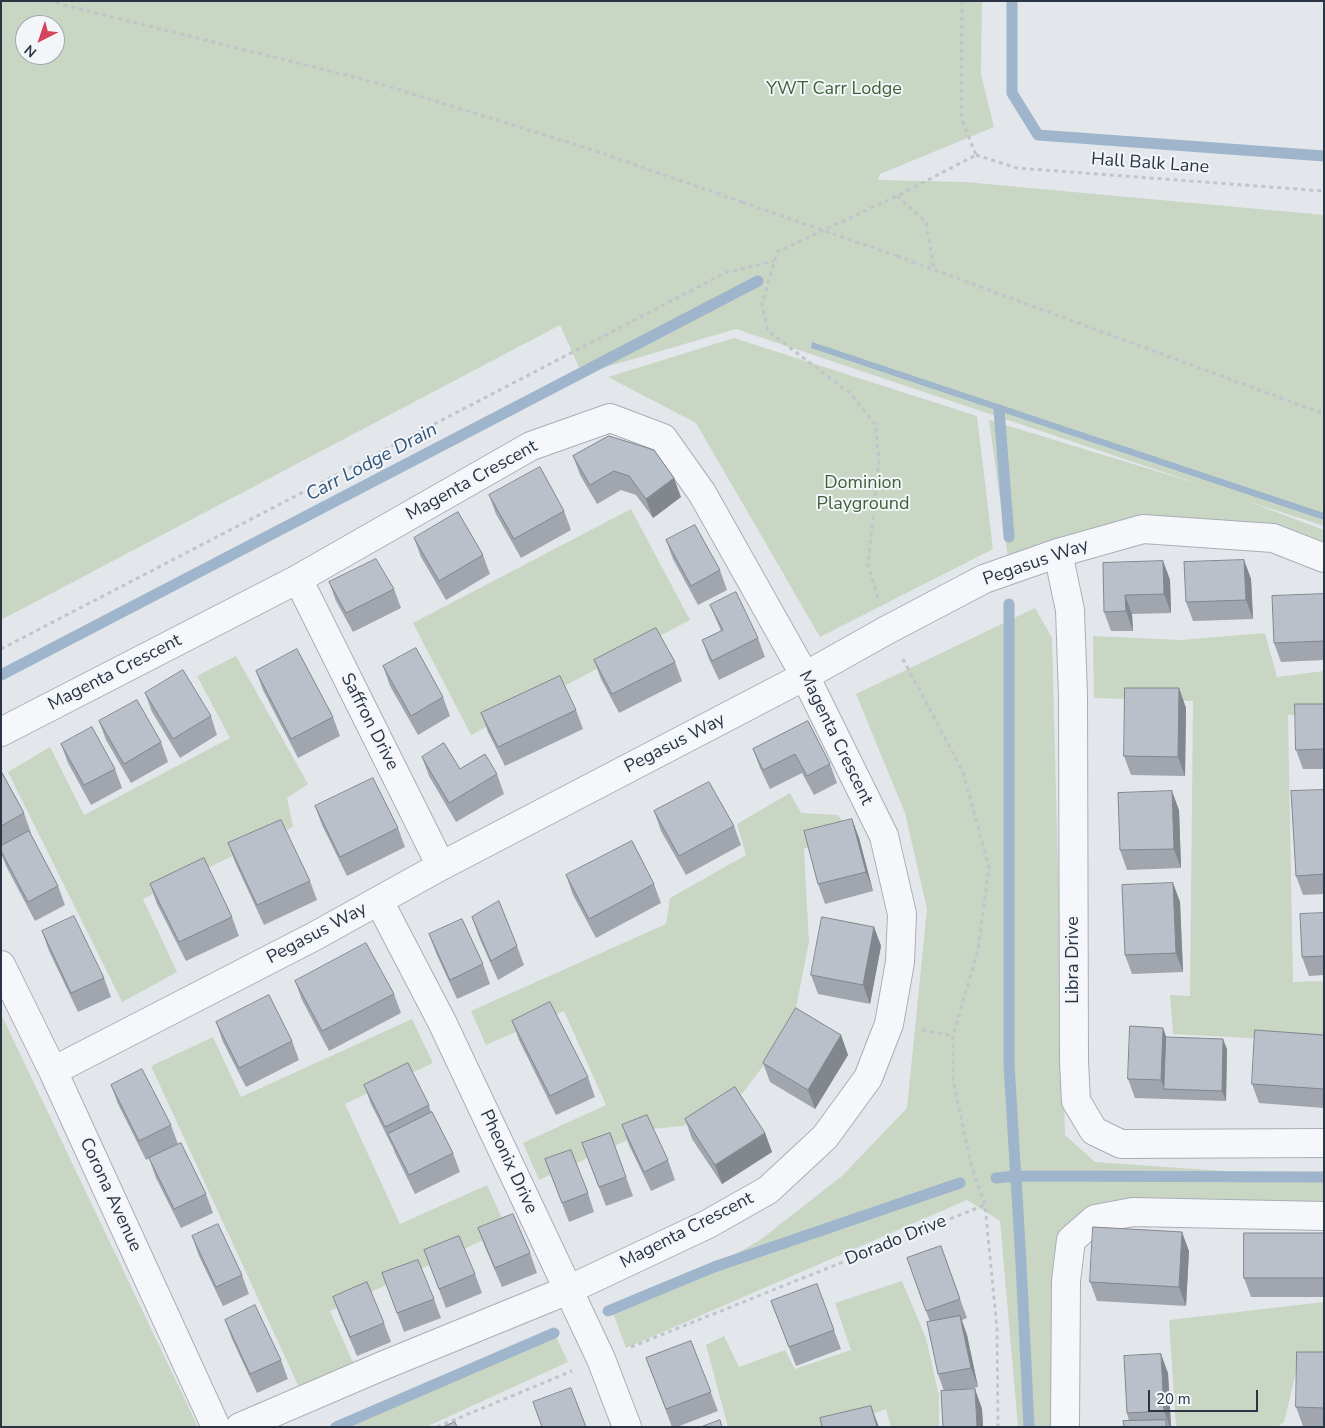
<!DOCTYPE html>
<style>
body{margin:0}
#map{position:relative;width:1325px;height:1428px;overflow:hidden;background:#e3e7ec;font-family:"Nunito Sans",sans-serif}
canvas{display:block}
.frame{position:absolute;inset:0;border:2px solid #2a3445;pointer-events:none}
.north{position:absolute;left:15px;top:15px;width:50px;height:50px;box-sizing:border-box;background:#f3f6f9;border:1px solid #a3a8b1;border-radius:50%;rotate:221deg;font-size:14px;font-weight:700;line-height:20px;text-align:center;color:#2a3445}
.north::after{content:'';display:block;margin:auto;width:18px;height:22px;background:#d3465d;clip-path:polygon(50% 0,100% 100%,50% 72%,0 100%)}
.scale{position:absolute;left:1148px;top:1390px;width:110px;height:22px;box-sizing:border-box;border:2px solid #2a3445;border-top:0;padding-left:6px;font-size:15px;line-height:18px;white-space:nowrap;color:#2a3445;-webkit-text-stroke:4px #f3f6f9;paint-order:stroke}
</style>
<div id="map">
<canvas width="1325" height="1428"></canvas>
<div class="frame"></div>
<div class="north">N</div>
<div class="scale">20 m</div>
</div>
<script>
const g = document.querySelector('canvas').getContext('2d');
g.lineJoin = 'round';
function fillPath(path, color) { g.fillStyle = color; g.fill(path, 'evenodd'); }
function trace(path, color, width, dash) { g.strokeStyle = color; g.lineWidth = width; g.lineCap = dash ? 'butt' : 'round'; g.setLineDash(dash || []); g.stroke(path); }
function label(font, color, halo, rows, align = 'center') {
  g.font = font + ' "Nunito Sans",sans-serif'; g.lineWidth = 4; g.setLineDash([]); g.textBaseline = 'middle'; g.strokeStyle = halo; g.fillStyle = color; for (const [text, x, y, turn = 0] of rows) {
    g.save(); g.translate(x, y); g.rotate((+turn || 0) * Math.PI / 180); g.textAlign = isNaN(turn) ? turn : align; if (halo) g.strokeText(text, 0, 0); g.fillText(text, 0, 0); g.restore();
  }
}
fillPath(new Path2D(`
 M 1,1 L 982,1 L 981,74 L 994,127 L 880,174 L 878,180 L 965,182 L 1324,215 L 1324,526 L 1247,501 L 1324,530 L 1324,553 L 1142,524 L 1009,565 L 989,420 L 1202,485 L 736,329 L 582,374 L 560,325 L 1,620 ZM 25,25 L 55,25 L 55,55 L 25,55 Z
 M 734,338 L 977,416 L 993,549 L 820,637 L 696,423 L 608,377 Z
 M 631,509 L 690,620 L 471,735 L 413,623 Z
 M 1035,608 L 1052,638 L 1065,1135 L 1095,1162 L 1324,1178 L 1324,1209 L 1061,1230 L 1057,1427 L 1018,1427 L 1000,1221 L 967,1200 L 626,1348 L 613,1313 L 714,1267 L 760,1240 L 842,1176 L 907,1108 L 927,909 L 905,813 L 856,694 Z
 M 1265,633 L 1277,677 L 1324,671 L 1324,714 L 1288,715 L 1293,982 L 1324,981 L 1324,1042 L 1173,1034 L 1170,995 L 1190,996 L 1193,701 L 1094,698 L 1093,636 L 1181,640 Z
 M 236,656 L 308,784 L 287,798 L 293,827 L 143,899 L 177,972 L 122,1002 L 8,772 L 50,747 L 84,815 L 230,738 L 197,676 Z
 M 790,793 L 801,813 L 838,815 L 850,832 L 804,849 L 809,942 L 792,1028 L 742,1094 L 683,1126 L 652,1129 L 539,1180 L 523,1143 L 606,1105 L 564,1011 L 486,1045 L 471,1011 L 666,924 L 670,898 L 746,855 L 737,824 Z
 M 1,1014 L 198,1427 L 1,1427 Z
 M 412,1019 L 433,1063 L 345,1104 L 400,1224 L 487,1185 L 507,1229 L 330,1311 L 357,1371 L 303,1396 L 151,1066 L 213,1037 L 241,1097 Z
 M 902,1281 L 926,1338 L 939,1396 L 939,1427 L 891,1427 L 886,1409 L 836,1427 L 728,1427 L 706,1345 L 724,1336 L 739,1367 L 785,1350 L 795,1369 L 851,1350 L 835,1303 Z
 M 1324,1302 L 1324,1361 L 1299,1360 L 1284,1422 L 1277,1427 L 1176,1427 L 1169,1320 Z
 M 554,1333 L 568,1362 L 426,1427 L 335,1427 Z`), '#c9d6c4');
fillPath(new Path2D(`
 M 812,342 L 1324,513 L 1324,520 L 811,348 Z`), '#9eb5cc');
trace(new Path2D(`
 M 1012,1 L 1012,93 L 1038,135 L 1324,156
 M 999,410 L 1009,537
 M 1009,604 L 1009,1064 L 1021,1262 L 1029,1427
 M 1,675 L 758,281
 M 996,1178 L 1015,1176 L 1324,1177
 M 608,1311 L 714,1267 L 960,1183
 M 336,1427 L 554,1333`), '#9eb5cc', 11);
const minor = new Path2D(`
 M 1058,553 L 1070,610 L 1073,696 L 1074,1061 L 1076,1101 L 1094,1131 L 1121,1144 L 1324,1143
 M 298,579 L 441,866
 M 1,732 L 298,579 L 531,446 L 610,418 L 663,438 L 702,493 L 805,676 L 884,836 L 902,914 L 900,962 L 889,1024 L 868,1078 L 825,1137 L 768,1190 L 708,1224 L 568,1290 L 382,1366 L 240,1427
 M 379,901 L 442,1022 L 601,1359 L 627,1427
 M 1,965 L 53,1071 L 216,1427
 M 53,1071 L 315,936 L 441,866 L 805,676 L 887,630 L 984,579 L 1058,553 L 1143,529 L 1273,538 L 1324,558
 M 1065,1427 L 1066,1281 L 1071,1240 L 1095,1219 L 1133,1212 L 1324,1216`);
trace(minor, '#a8aeb7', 30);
trace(new Path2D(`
 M 48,1 L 374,82 L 593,150 L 742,202
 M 962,1 L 961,117 L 976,155
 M 976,155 L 1017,168 L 1324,191
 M 897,196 L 926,222 L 934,269
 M 897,256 L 1324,414
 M 878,598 L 868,565 L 879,460 L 875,424 L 851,394 L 768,331 L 762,304 L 777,252 L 897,196 L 976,155
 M 1,649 L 725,273 L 774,261
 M 903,659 L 963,772 L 989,867 L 978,949 L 953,1036 L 953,1080 L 971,1164 L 985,1205 L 997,1329 L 998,1427
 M 922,1030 L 953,1036
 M 631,1347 L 985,1205
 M 437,1427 L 572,1371`), '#c1c4cb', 3, [4, 4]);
trace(minor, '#f6f7fa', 28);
trace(new Path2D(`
 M 742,202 L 897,256`), '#c1c4cb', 3, [4, 4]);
fillPath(new Path2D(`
 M 609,436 L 681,497 L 653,518 L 636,495 L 621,490 L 597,504 L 580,475 L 573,456 Z
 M 489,495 L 564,511 L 571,530 L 521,558 L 496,514 Z
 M 414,538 L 483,555 L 490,574 L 446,600 L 421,557 Z
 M 666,540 L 720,570 L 727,590 L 698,605 L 673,559 Z
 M 1244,560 L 1251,579 L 1253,619 L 1193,621 L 1186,602 Z
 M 1163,561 L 1170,580 L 1171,613 L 1132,614 L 1133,631 L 1111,631 L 1104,612 Z
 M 329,582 L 394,589 L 401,608 L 353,632 L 336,601 Z
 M 1324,594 L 1324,660 L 1281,662 L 1274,643 Z
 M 710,605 L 758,638 L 765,657 L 719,680 L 709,659 L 702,640 L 721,631 Z
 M 594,660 L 675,662 L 682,681 L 619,713 L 601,679 Z
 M 383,666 L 443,697 L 450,716 L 418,735 L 390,686 Z
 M 256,671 L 333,717 L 340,736 L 298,758 L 263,690 Z
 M 1179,688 L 1186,708 L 1185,776 L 1131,775 L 1124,756 Z
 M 145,693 L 211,716 L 217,735 L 180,758 L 152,712 Z
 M 1324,704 L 1324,769 L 1303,769 L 1296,750 Z
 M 576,710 L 583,729 L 505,766 L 488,732 L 481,713 Z
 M 99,721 L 161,742 L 168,762 L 131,783 L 106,740 Z
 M 808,721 L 830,764 L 837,783 L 814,795 L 802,773 L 770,789 L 760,768 L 753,749 Z
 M 61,744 L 115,769 L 122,788 L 91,805 L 68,763 Z
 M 422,757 L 460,769 L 497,774 L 504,794 L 456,822 L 429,776 Z
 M 1,771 L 24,813 L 31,833 L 30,833 L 58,886 L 65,905 L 35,921 L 6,866 L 1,853 Z
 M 1324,790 L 1324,894 L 1303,895 L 1296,876 Z
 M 315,806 L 398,828 L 405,847 L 347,876 L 322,825 Z
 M 1179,810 L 1181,868 L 1127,870 L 1120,850 Z
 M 654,811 L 734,826 L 741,845 L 686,875 L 661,831 Z
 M 852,819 L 859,838 L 873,891 L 825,904 L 818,884 Z
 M 228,843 L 310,881 L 317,900 L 264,925 L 235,862 Z
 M 566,875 L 654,884 L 661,903 L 596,938 L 573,895 Z
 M 1173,883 L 1180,902 L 1183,972 L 1132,974 L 1125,955 Z
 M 150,884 L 232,917 L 239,936 L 186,961 L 157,904 Z
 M 1324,913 L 1324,975 L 1309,976 L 1302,957 Z
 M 472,917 L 517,946 L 524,965 L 498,980 L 479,937 Z
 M 874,927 L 881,946 L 870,1004 L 818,994 L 811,975 Z
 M 42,931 L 104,978 L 111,997 L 78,1012 L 49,951 Z
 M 429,934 L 483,964 L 490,984 L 457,999 L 436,953 Z
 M 295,981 L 394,994 L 401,1013 L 329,1051 L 302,1000 Z
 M 512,1021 L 588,1077 L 595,1097 L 556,1115 L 519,1040 Z
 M 216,1022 L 292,1041 L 299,1060 L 246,1087 L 223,1042 Z
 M 841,1035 L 848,1055 L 815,1109 L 770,1082 L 763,1063 Z
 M 1324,1035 L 1324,1108 L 1259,1103 L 1252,1084 Z
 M 1166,1037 L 1227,1049 L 1226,1101 L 1135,1098 L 1128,1079 Z
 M 111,1085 L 171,1125 L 178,1144 L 146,1160 L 118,1104 Z
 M 364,1085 L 429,1105 L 431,1112 L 453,1153 L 460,1172 L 415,1194 L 395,1153 L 392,1145 L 392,1146 L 371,1104 Z
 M 685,1119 L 765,1133 L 772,1152 L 722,1184 L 692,1139 Z
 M 622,1125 L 668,1160 L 675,1180 L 651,1191 L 629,1145 Z
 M 610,1133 L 633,1196 L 606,1206 L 582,1143 Z
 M 149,1158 L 206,1194 L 213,1213 L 181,1228 L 156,1178 Z
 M 545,1159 L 588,1193 L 594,1212 L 569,1222 Z
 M 478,1228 L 530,1253 L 537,1273 L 502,1287 L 485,1247 Z
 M 1324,1233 L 1324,1297 L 1251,1297 L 1244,1278 Z
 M 192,1236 L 242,1275 L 249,1294 L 223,1306 L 199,1256 Z
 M 941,1246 L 967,1318 L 962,1320 L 967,1335 L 978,1387 L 963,1390 L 975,1389 L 982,1409 L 983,1427 L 943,1427 L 944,1391 L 938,1374 L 930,1322 L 907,1258 Z
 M 424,1250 L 475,1274 L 482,1293 L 446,1308 Z
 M 1189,1251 L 1186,1306 L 1097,1301 L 1090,1282 Z
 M 382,1273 L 434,1299 L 441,1318 L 404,1332 Z
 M 817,1284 L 841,1349 L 796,1366 L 771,1301 Z
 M 333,1297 L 384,1323 L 391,1342 L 357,1356 L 340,1316 Z
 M 225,1320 L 281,1360 L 288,1379 L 257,1393 L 232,1339 Z
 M 691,1341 L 718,1411 L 677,1427 L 672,1427 L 646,1358 Z
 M 1324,1352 L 1324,1426 L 1303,1426 L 1296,1407 Z
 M 1168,1373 L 1171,1427 L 1124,1427 L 1129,1421 L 1127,1413 Z`), '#a0a5ae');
fillPath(new Path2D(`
 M 674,478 L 681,497 L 653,518 L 646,499 Z
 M 1244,560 L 1251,579 L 1253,619 L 1246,600 Z
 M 1163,561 L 1170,580 L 1171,613 L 1164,594 Z
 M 1125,595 L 1132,614 L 1133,631 L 1126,611 Z
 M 1179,688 L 1186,708 L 1185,776 L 1178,757 Z
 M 1172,791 L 1179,810 L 1181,868 L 1174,849 Z
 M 852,819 L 859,838 L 873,891 L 866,872 Z
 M 1173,883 L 1180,902 L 1183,972 L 1176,953 Z
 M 874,927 L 881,946 L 870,1004 L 863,985 Z
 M 1163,1028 L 1170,1047 L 1164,1089 L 1161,1080 Z
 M 841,1035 L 848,1055 L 815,1109 L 808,1090 Z
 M 1223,1039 L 1227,1049 L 1226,1101 L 1222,1091 Z
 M 765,1133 L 772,1152 L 722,1184 L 715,1165 Z
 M 1182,1232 L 1189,1251 L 1186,1306 L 1179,1287 Z
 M 960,1316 L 967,1335 L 978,1387 L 971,1368 Z
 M 1161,1354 L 1168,1373 L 1171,1427 L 1170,1427 L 1164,1411 Z
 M 975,1389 L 982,1409 L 983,1427 L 977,1427 Z
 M 871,1406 L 879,1427 L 877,1427 Z`), '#82868d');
const building = new Path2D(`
 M 609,436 L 654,450 L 674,478 L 646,499 L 629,476 L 614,471 L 590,485 L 573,456 Z
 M 540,467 L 564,511 L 514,539 L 489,495 Z
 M 458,512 L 483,555 L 439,581 L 414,538 Z
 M 695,525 L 720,570 L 691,586 L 666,540 Z
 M 376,559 L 394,589 L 346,613 L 329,582 Z
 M 1244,560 L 1246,600 L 1186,602 L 1184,562 Z
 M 1163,561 L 1164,594 L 1125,595 L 1126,611 L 1104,612 L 1103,563 Z
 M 736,592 L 758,638 L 712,661 L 702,640 L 723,630 L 710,605 Z
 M 1324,594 L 1324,641 L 1274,643 L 1272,596 Z
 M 656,628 L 675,662 L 612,694 L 594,660 Z
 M 416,648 L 443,697 L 411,716 L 383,666 Z
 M 297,649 L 333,717 L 291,739 L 256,671 Z
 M 183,670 L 211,716 L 173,739 L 145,693 Z
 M 560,676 L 576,710 L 498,747 L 481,713 Z
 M 1125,688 L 1179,688 L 1178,757 L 1124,756 Z
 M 137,700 L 161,742 L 124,764 L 99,721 Z
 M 1295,704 L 1324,704 L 1324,749 L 1296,750 Z
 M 808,721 L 830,764 L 807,776 L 795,754 L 763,770 L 753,749 Z
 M 92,727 L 115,769 L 84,785 L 61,744 Z
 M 444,743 L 460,769 L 485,754 L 497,774 L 449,803 L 422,757 Z
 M 1,771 L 24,813 L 1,826 Z
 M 373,778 L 398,828 L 340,857 L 315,806 Z
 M 709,782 L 734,826 L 679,856 L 654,811 Z
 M 1324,790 L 1324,874 L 1296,876 L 1291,791 Z
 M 1172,791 L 1174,849 L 1120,850 L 1118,793 Z
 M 852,819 L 866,872 L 818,884 L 804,831 Z
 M 281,820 L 310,881 L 257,905 L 228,843 Z
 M 29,831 L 58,886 L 28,902 L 1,851 L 1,846 Z
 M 632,841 L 654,884 L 589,919 L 566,875 Z
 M 204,858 L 232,917 L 179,942 L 150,884 Z
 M 1173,883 L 1176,953 L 1125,955 L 1122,885 Z
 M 499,901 L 517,946 L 491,961 L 472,917 Z
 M 1324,913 L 1324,956 L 1302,957 L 1300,914 Z
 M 74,916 L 104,978 L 71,993 L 42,931 Z
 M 822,917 L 874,927 L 863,985 L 811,975 Z
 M 462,919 L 483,964 L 450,980 L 429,934 Z
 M 366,943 L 394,994 L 322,1031 L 295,981 Z
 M 269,995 L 292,1041 L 239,1068 L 216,1022 Z
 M 550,1002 L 588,1077 L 550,1096 L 512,1021 Z
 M 796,1008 L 841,1035 L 808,1090 L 763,1063 Z
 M 1130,1026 L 1163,1028 L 1161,1080 L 1128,1079 Z
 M 1255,1030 L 1324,1035 L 1324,1089 L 1252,1084 Z
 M 1166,1037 L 1223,1039 L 1222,1091 L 1164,1089 Z
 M 408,1063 L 429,1105 L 385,1127 L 364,1085 Z
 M 142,1069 L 171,1125 L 139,1141 L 111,1085 Z
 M 735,1087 L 765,1133 L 715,1165 L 685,1119 Z
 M 432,1112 L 453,1153 L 409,1175 L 388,1134 Z
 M 647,1115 L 668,1160 L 644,1172 L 622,1125 Z
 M 610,1133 L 626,1177 L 599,1187 L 582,1143 Z
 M 181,1143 L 206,1194 L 174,1209 L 149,1158 Z
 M 571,1150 L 588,1193 L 562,1203 L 545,1159 Z
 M 513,1214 L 530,1253 L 495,1268 L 478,1228 Z
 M 218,1224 L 242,1275 L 216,1287 L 192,1236 Z
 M 1093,1227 L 1182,1232 L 1179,1287 L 1090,1282 Z
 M 1244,1233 L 1324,1233 L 1324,1278 L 1244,1278 Z
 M 459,1236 L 475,1274 L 439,1289 L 424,1250 Z
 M 941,1246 L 960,1299 L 926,1311 L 907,1258 Z
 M 418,1260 L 434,1299 L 397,1313 L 382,1273 Z
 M 367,1282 L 384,1323 L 350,1337 L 333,1297 Z
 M 817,1284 L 834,1330 L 789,1347 L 771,1301 Z
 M 255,1305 L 281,1360 L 250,1374 L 225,1320 Z
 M 960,1316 L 971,1368 L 938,1374 L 927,1322 Z
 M 691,1341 L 711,1392 L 666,1409 L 646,1358 Z
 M 1297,1352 L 1324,1352 L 1324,1408 L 1296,1407 Z
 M 1161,1354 L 1164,1411 L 1127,1413 L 1124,1356 Z
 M 571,1388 L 586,1427 L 542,1427 L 533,1402 Z
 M 975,1389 L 977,1427 L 943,1427 L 941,1391 Z
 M 871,1406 L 877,1427 L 822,1427 L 820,1418 Z
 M 720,1420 L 722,1427 L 701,1427 Z
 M 1166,1420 L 1166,1427 L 1124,1427 L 1123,1421 Z
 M 455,1422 L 457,1427 L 443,1427 Z`);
fillPath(building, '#bac0ca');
trace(building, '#82868d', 1);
label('18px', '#3f6137', '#f3f6f9', [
 ["YWT Carr Lodge",834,90],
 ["Dominion",863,484],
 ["Playground",863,505]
]);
label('18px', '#2a3445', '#f3f6f9', [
 ["Hall Balk Lane",1150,164,4],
 ["Magenta Crescent",472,481,-29],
 ["Pegasus Way",1036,563,-19],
 ["Magenta Crescent",115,673,-27],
 ["Saffron Drive",369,722,63],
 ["Magenta Crescent",835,738,64],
 ["Pegasus Way",675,744,-27],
 ["Pegasus Way",317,934,-28],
 ["Libra Drive",1074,960,-90],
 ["Pheonix Drive",508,1162,65],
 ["Corona Avenue",110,1195,65],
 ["Magenta Crescent",687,1231,-27],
 ["Dorado Drive",896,1241,-22]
]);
label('italic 19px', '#33547a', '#f3f6f9', [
 ["Carr Lodge Drain",372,463,-28]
]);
</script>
